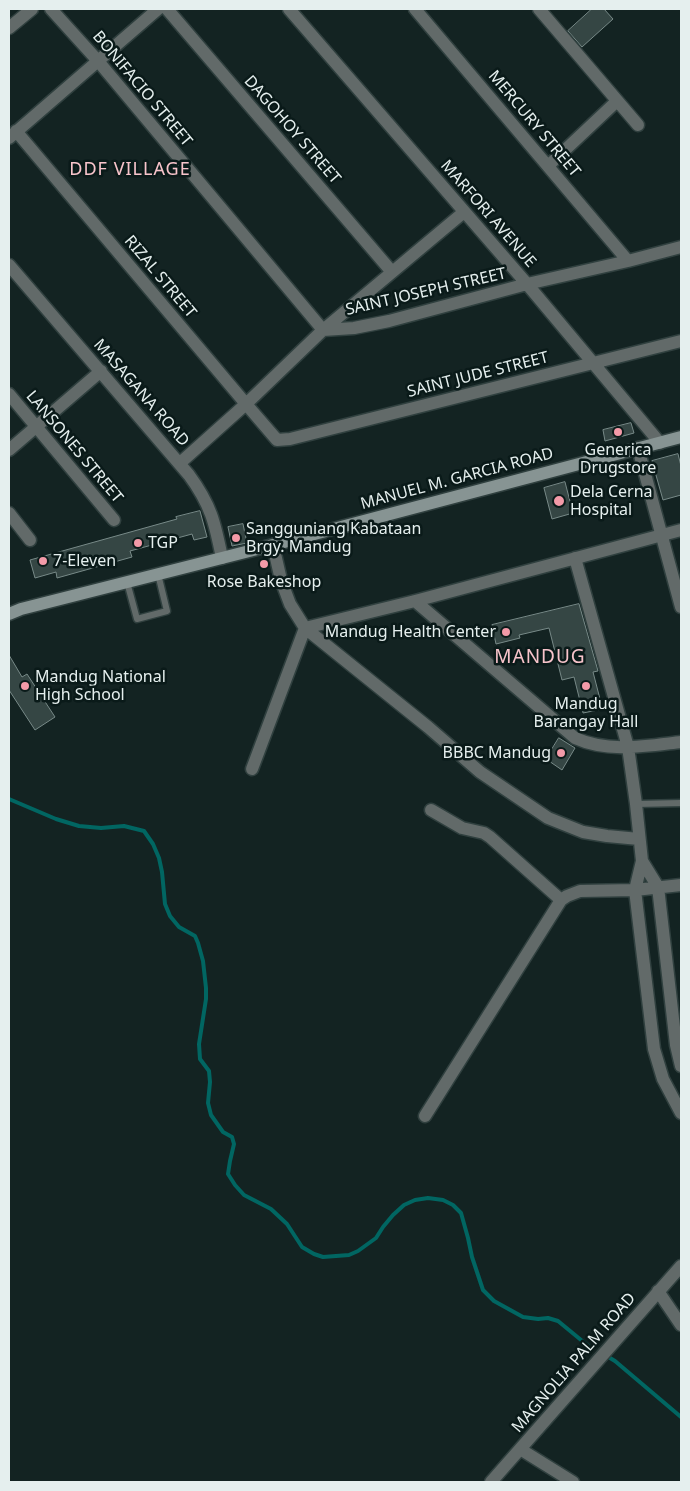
<!DOCTYPE html>
<style>
body{margin:0}
#map{position:relative;width:690px;height:1491px;overflow:hidden;background:#132322;font-family:"Noto Sans",sans-serif}
canvas{display:block}
.frame{position:absolute;inset:0;border:10px solid #e5efee;pointer-events:none}
</style>
<div id="map">
<canvas width="690" height="1491"></canvas>
<div class="frame"></div>
</div>
<script>
const g = document.querySelector('canvas').getContext('2d');
g.lineJoin = 'round';
function trace(path, color, width, dash) { g.strokeStyle = color; g.lineWidth = width; g.lineCap = dash ? 'butt' : 'round'; g.setLineDash(dash || []); g.stroke(path); }
function fillPath(path, color) { g.fillStyle = color; g.fill(path, 'evenodd'); }
function label(font, color, halo, rows, align = 'center') {
  g.font = font + ' "Noto Sans",sans-serif'; g.lineWidth = 5; g.setLineDash([]); g.textBaseline = 'middle'; g.strokeStyle = halo; g.fillStyle = color; for (const [text, x, y, turn = 0] of rows) {
    g.save(); g.translate(x, y); g.rotate((+turn || 0) * Math.PI / 180); g.textAlign = isNaN(turn) ? turn : align; if (halo) g.strokeText(text, 0, 0); g.fillText(text, 0, 0); g.restore();
  }
}
trace(new Path2D(`
 M 9,799 L 56,819 L 79,826 L 101,828 L 124,826 L 144,831 L 153,844 L 159,858 L 162,872 L 165,904 L 170,916 L 179,927 L 195,936 L 198,943 L 203,961 L 206,988 L 206,999 L 199,1044 L 200,1059 L 209,1071 L 210,1082 L 208,1103 L 211,1115 L 223,1132 L 232,1137 L 234,1144 L 230,1161 L 228,1174 L 235,1185 L 244,1195 L 271,1209 L 287,1224 L 302,1247 L 314,1254 L 323,1257 L 349,1255 L 358,1251 L 376,1238 L 383,1227 L 393,1215 L 404,1205 L 415,1200 L 428,1198 L 443,1200 L 453,1205 L 461,1213 L 468,1238 L 472,1257 L 483,1290 L 494,1301 L 523,1317 L 538,1319 L 548,1318 L 558,1321 L 592,1349
 M 610,1358 L 615,1361 L 681,1417`), '#016662', 4);
const building = new Path2D(`
 M 592,9 L 604,9 L 613,19 L 582,47 L 568,31 Z
 M 631,423 L 634,433 L 605,441 L 603,430 Z
 M 678,454 L 681,466 L 681,495 L 663,500 L 652,461 Z
 M 565,482 L 573,513 L 552,519 L 544,488 Z
 M 200,511 L 207,537 L 194,540 L 192,534 L 130,551 L 132,557 L 57,578 L 56,572 L 35,578 L 30,560 L 177,519 L 176,517 Z
 M 243,524 L 247,543 L 232,546 L 228,527 Z
 M 579,604 L 598,671 L 593,672 L 600,699 L 602,699 L 603,709 L 583,713 L 581,701 L 580,701 L 574,677 L 562,680 L 549,628 L 519,635 L 520,638 L 496,644 L 492,625 Z
 M 9,655 L 22,677 L 27,674 L 55,717 L 35,730 L 9,690 Z
 M 559,738 L 575,748 L 562,770 L 546,759 Z`);
fillPath(building, '#354644');
trace(building, '#788a88', 1);
const service = new Path2D(`
 M 127,582 L 137,619 L 167,611 L 158,574
 M 636,804 L 681,803`);
const minor = new Path2D(`
 M 51,9 L 98,61 L 323,330
 M 167,9 L 392,272
 M 289,9 L 527,284 L 660,443
 M 415,9 L 628,261
 M 539,9 L 638,125
 M 9,28 L 32,9
 M 16,131 L 246,404 L 277,440 L 290,439 L 681,341
 M 9,138 L 158,9
 M 548,166 L 617,101
 M 9,265 L 189,475 C 211,505 215,523 222,558
 M 323,330 L 354,328 L 389,321 L 527,284 L 628,261 L 681,247
 M 9,394 L 114,520
 M 638,448 L 681,607
 M 9,450 L 101,371
 M 180,463 L 246,404 L 323,330 L 464,212
 M 9,513 L 30,540
 M 273,545 L 281,580 L 290,604 L 305,628 L 428,727 L 480,772 L 548,818 L 583,832 L 607,836 L 639,839
 M 575,558 L 628,747 L 636,804 L 642,861 L 635,890 L 654,1049 L 663,1079 L 681,1113
 M 415,601 L 575,738 C 608,753 646,746 681,742
 M 305,628 L 415,601 L 681,530
 M 252,769 L 305,628
 M 431,810 L 462,828 L 484,833 L 490,837 L 561,900
 M 642,861 L 658,887 L 676,1045 L 681,1066
 M 425,1116 L 561,900 L 567,896 L 580,891 L 635,890 L 681,885
 M 658,1291 L 681,1325
 M 520,1449 L 573,1482
 M 491,1482 L 681,1266`);
const secondary = new Path2D(`
 M 9,614 L 21,609 L 273,545 L 681,437`);
trace(service, '#30403f', 9);
trace(minor, '#30403f', 15);
trace(secondary, '#30403f', 15);
trace(service, '#626a69', 6);
trace(minor, '#626a69', 12);
trace(secondary, '#879493', 12);
for (const [x, y, r, color] of [
 [618,432,5,"#f39aa8"],
 [559,501,6,"#f39aa8"],
 [236,538,5,"#f39aa8"],
 [138,543,5,"#f39aa8"],
 [43,561,5,"#f39aa8"],
 [264,564,5,"#f39aa8"],
 [506,632,5,"#f39aa8"],
 [25,686,5,"#f39aa8"],
 [586,686,5,"#f39aa8"],
 [561,753,5,"#f39aa8"]
]) { const dot = new Path2D(); dot.arc(x, y, r, 0, 2 * Math.PI); g.fillStyle = color; g.fill(dot); trace(dot, '#0a1a19', 2); }
label('16px', '#e5efee', '#0a1a19', [
 ["BONIFACIO STREET",142,89,50],
 ["MERCURY STREET",534,124,50],
 ["DAGOHOY STREET",292,130,49],
 ["MARFORI AVENUE",488,214,49],
 ["RIZAL STREET",160,277,50],
 ["SAINT JOSEPH STREET",426,292,-13],
 ["SAINT JUDE STREET",478,375,-14],
 ["MASAGANA ROAD",141,393,49],
 ["LANSONES STREET",74,447,50],
 ["MANUEL M. GARCIA ROAD",457,479,-15],
 ["MAGNOLIA PALM ROAD",574,1363,-49]
]);
label('16px', '#e5efee', '#0a1a19', [
 ["Generica",618,450,"center"],
 ["Drugstore",618,468,"center"],
 ["Dela Cerna",570,492],
 ["Hospital",570,510],
 ["Sangguniang Kabataan",246,529],
 ["Brgy. Mandug",246,547],
 ["TGP",148,543],
 ["7-Eleven",53,561],
 ["Rose Bakeshop",264,582,"center"],
 ["Mandug Health Center",496,632,"right"],
 ["Mandug National",35,677],
 ["High School",35,695],
 ["Mandug",586,704,"center"],
 ["Barangay Hall",586,722,"center"],
 ["BBBC Mandug",551,753,"right"]
], 'left');
g.letterSpacing = '1px';
label('18px', '#f8c4cb', '#0a1a19', [
 ["DDF VILLAGE",130,170]
]);
g.letterSpacing = '0px';
g.letterSpacing = '1px';
label('19px', '#f8c4cb', '#0a1a19', [
 ["MANDUG",540,658]
]);
g.letterSpacing = '0px';
</script>
